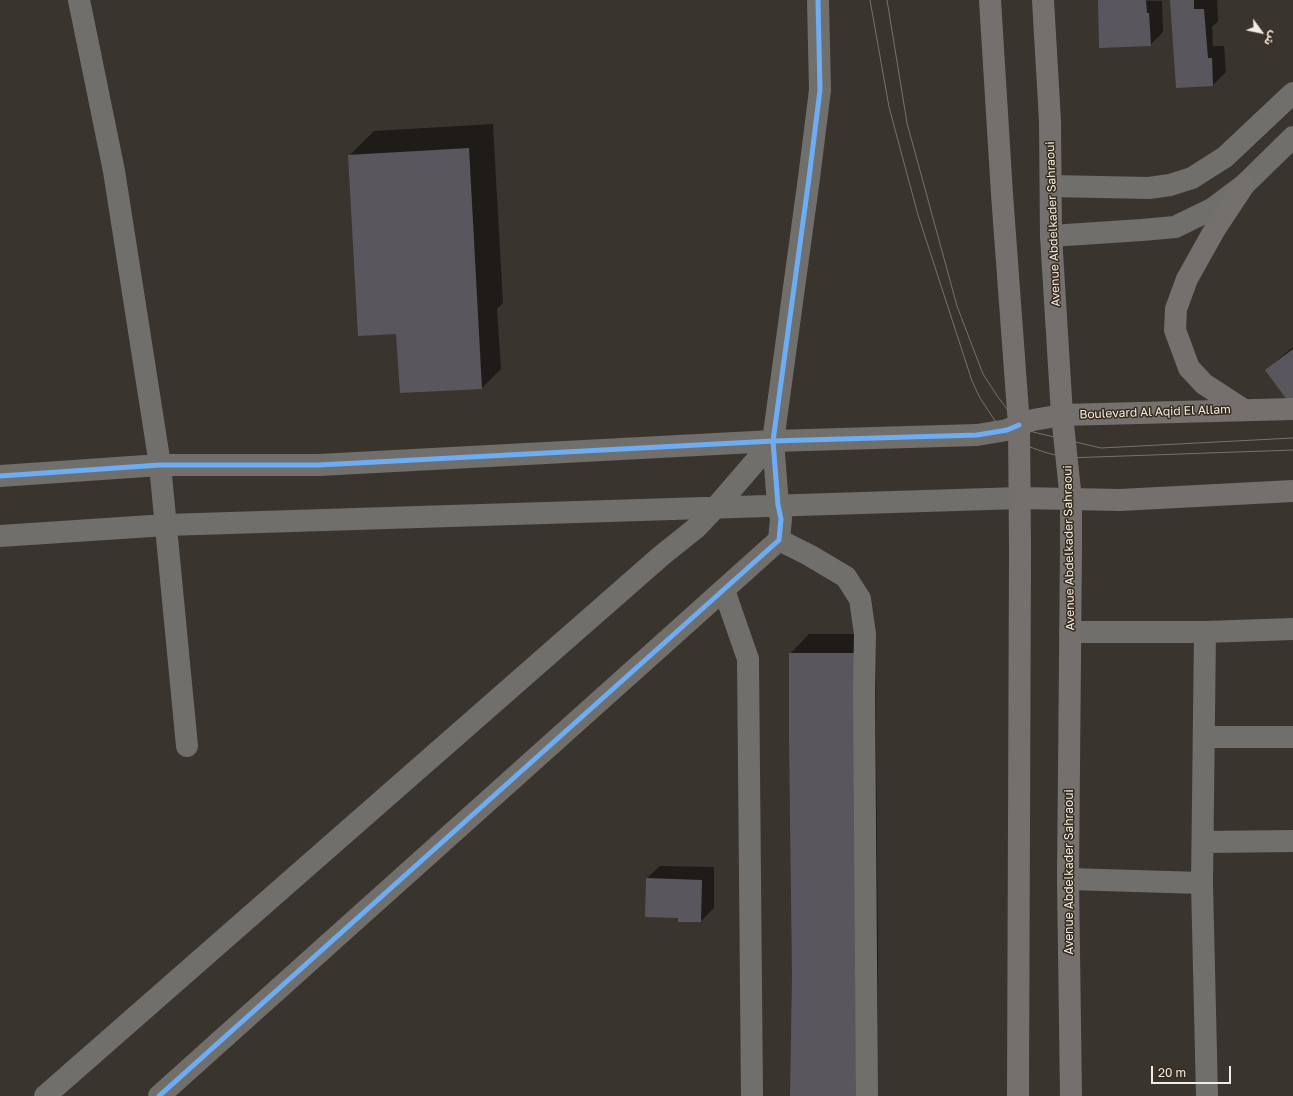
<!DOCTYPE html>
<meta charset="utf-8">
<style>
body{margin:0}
#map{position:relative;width:1293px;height:1096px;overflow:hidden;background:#3a342e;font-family:"Golos Text","Noto Sans Arabic",sans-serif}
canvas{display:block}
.north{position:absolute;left:1241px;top:12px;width:40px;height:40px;-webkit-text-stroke:3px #362b1e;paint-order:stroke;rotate:123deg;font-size:11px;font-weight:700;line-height:16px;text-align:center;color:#f2ebe3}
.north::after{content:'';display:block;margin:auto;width:14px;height:18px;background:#f2ebe3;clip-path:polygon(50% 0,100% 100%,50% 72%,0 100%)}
.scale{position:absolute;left:1151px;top:1066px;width:80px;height:18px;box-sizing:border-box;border:2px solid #f2ebe3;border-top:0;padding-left:5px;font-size:12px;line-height:14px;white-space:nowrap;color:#f2ebe3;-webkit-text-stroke:3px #362b1e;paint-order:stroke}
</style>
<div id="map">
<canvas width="1293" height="1096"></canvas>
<div class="north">ش</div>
<div class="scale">20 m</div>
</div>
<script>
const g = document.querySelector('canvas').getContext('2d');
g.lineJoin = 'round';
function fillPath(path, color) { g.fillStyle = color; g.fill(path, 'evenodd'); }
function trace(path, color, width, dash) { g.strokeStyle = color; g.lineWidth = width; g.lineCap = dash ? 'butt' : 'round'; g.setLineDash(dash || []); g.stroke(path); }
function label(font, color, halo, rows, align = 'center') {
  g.font = font + ' "Golos Text",sans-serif'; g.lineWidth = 3; g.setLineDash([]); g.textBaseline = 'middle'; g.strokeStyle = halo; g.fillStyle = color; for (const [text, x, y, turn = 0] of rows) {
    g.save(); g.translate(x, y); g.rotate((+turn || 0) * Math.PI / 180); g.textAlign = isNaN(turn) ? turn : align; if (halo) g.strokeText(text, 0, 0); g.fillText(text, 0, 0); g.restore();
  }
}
fillPath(new Path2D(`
 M 1099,0 L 1162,1 L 1163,32 L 1150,45 Z
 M 1171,0 L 1217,0 L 1218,21 L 1212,27 L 1213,46 L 1224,46 L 1226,72 L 1213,85 Z
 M 493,124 L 503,303 L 497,309 L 501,369 L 482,388 L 397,334 L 349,156 L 374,131 Z
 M 1293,347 L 1293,401 L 1267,370 L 1280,358 Z
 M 809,634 L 875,634 L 878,956 L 877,1096 L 791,1096 L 793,975 L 790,654 Z
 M 660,866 L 714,867 L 714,908 L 701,921 L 679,917 L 647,878 Z`), '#0007');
fillPath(new Path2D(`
 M 1098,0 L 1146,0 L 1147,13 L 1149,13 L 1151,46 L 1099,48 Z
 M 1170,0 L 1194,0 L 1194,9 L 1204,9 L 1208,58 L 1212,58 L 1213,86 L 1176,88 Z
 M 469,148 L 482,389 L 400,393 L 396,334 L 358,336 L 348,155 Z
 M 1293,349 L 1293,402 L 1290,404 L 1265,370 Z
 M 789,653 L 856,653 L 859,1096 L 790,1096 L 792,975 L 789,738 Z
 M 646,878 L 702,880 L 701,922 L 678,922 L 678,918 L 645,917 Z`), '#5a565e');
trace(new Path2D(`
 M 79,0 L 114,171 L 160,465 L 187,746
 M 1051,186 L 1149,188 L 1170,185 L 1192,178 L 1225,157 L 1293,93
 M 1051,236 L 1142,230 L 1175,227 L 1212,209 L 1244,185 L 1293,137
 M 0,476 L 160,465 L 319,465 L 773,441 L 977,435 L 1007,430 L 1019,425
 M 0,536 L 166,525 L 1020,498
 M 779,540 L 809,555 L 846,577 L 860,599 L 865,634 L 864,689 L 867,1096
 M 724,590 L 748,659 L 752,1096
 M 1070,632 L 1205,632 L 1293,629
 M 1205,632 L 1202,883 L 1207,1096
 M 1204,737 L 1293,737
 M 1203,842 L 1293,841
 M 1068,879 L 1202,883
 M 45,1096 L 661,556 L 696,528 L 717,506 L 773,441
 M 159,1096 L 779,540 L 781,519 L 778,505 L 773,441 L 809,178 L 820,90 L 818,0`), '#706f6c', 22);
trace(new Path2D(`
 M 990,0 L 1002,194 L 1019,425 L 1020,549 L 1018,1096
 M 1043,0 L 1050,121 L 1051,236 L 1062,415 L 1071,500 L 1071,548 L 1068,879 L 1071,1096
 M 1244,185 L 1215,229 L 1187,279 L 1176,309 L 1175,330 L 1189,368 L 1204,384 L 1244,410
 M 1019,425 L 1033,420 L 1062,415 L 1293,409
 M 1020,498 L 1120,500 L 1293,491`), '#73706d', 22);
trace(new Path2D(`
 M 870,0 L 889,107 L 918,215 L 972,381 L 980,398 L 1001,430 L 1019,443 L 1044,452 L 1067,458 L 1293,450
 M 887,0 L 907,123 L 957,306 L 983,374 L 998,397 L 1019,425 L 1033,432 L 1101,448 L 1293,438`), '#76726e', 1);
trace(new Path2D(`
 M 0,476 L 160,465 L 319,465 L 773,441 L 977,435 L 1007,430 L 1019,425
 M 159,1096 L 779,540 L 781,519 L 778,505 L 773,441 L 809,178 L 820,90 L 818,0`), '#6dadf4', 5);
label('12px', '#f2ebe3', '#362b1e', [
 ["Avenue Abdelkader Sahraoui",1053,224,-92],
 ["Boulevard Al Aqid El Allam",1155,412,-2],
 ["Avenue Abdelkader Sahraoui",1069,548,-91],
 ["Avenue Abdelkader Sahraoui",1069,872,-90]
]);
</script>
